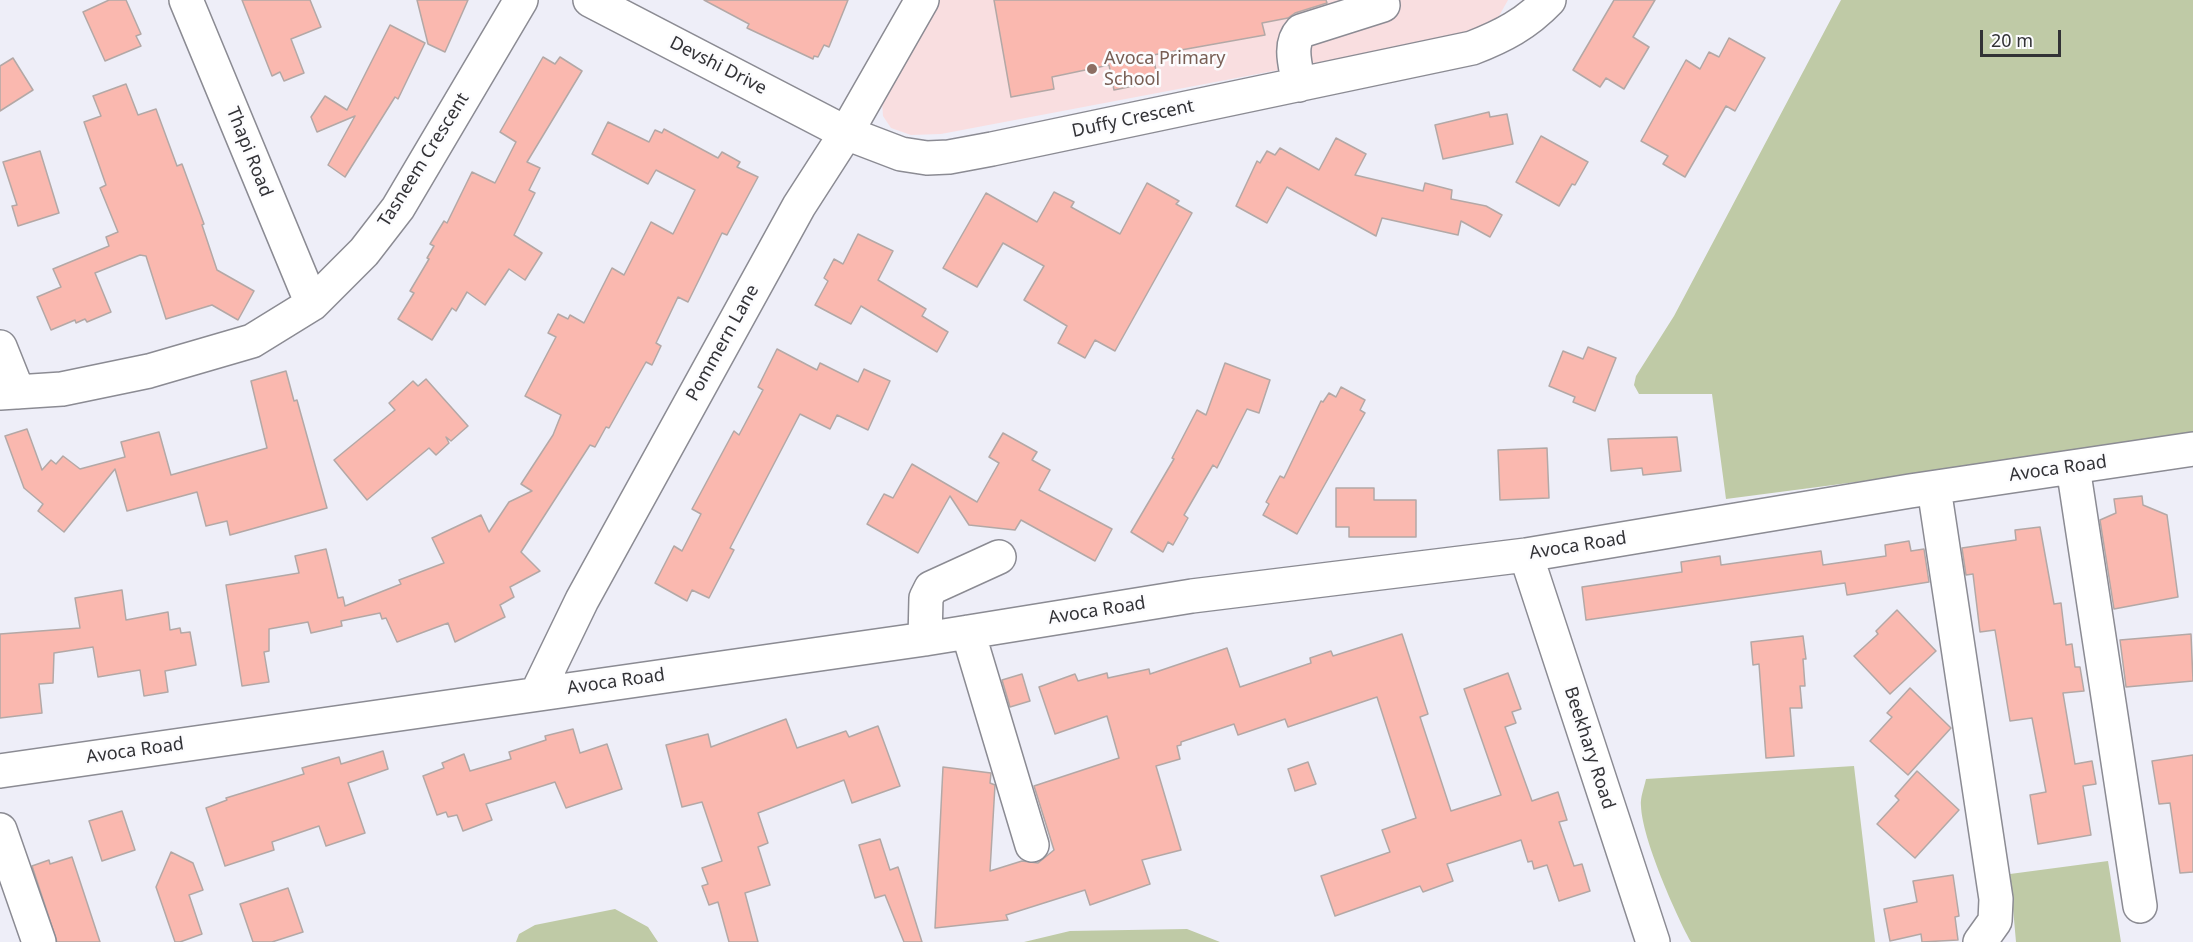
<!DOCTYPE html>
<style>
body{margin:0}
#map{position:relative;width:2193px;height:942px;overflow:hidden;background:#eeeef8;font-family:"Noto Sans",sans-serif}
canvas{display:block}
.scale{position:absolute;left:1980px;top:30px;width:81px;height:27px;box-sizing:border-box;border:3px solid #323236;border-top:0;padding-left:8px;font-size:18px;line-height:21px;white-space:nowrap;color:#323236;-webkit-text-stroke:4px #fcfcfe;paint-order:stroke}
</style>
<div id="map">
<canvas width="2193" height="942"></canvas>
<div class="scale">20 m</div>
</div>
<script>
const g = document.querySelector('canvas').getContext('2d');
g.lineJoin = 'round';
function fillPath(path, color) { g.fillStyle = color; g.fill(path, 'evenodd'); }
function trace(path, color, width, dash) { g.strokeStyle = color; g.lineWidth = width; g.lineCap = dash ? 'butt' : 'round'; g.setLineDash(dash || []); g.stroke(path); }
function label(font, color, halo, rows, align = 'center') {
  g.font = font + ' "Noto Sans",sans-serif'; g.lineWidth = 5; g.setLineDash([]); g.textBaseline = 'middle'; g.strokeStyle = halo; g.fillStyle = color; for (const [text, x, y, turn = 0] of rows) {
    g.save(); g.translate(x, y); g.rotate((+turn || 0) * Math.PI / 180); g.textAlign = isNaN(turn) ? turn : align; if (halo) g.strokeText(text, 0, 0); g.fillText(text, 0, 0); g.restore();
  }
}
fillPath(new Path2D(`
 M 939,0 L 1508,0 L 1494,25 L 1458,36 L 941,134 L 911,135 L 891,128 L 883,116 L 882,101 Z`), '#f9dee0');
fillPath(new Path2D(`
 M 1841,0 L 2193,0 L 2193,434 L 1902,476 L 1726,499 L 1712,394 L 1639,394 L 1634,385 L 1636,376 L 1674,316 Z
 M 1854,766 L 1875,942 L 1691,942 C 1675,913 1642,838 1641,806 C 1640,798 1644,788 1646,779 Z
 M 2108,861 L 2121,942 L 2016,942 L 2010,874 Z
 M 615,909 L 648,927 L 658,942 L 516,942 L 519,934 L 535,925 Z
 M 1187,929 L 1220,942 L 1024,942 L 1070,931 Z`), '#bfcaa6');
const building = new Path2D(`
 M 109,0 L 126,0 L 141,34 L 136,36 L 141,46 L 105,61 L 83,12 Z
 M 242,0 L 310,0 L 321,27 L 291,39 L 304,73 L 284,81 L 280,72 L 272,76 Z
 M 417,0 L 468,0 L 445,52 L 428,44 Z
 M 704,0 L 848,0 L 829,47 L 824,45 L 818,57 L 814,56 L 813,59 L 747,28 L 749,24 Z
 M 994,0 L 1326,0 L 1327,3 L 1295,13 L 1288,18 L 1262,23 L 1265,35 L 1153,55 L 1158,81 L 1114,90 L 1109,65 L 1052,77 L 1054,89 L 1011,97 Z
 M 1614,0 L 1655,0 L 1633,37 L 1649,47 L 1624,89 L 1606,78 L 1600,87 L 1573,70 Z
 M 390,25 L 425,43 L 398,99 L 395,97 L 345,177 L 328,165 L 355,116 L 317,132 L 311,117 L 325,96 L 347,110 Z
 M 1729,38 L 1765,58 L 1735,111 L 1726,106 L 1685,177 L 1663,164 L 1668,156 L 1641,141 L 1686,60 L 1700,69 L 1709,52 L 1719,57 Z
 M 543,57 L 555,64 L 560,57 L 582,71 L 527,162 L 540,168 L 529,190 L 535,193 L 514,235 L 542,253 L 525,280 L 509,269 L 485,305 L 467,292 L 456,311 L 452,308 L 432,340 L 398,319 L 414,293 L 410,291 L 429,259 L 427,258 L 434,246 L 430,244 L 444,221 L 447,223 L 472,172 L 495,183 L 516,142 L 500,132 Z
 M 13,58 L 33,90 L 0,111 L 0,66 Z
 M 126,84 L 138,115 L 156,109 L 177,166 L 182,164 L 204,224 L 202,225 L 217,270 L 254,291 L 238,320 L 212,305 L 166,319 L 146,256 L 140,255 L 95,273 L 111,312 L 87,322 L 85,319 L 76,323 L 75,320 L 51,330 L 37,297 L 61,287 L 53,269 L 109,246 L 106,237 L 118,232 L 100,188 L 106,185 L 84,122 L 101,116 L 93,96 Z
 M 1489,112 L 1490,117 L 1507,114 L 1513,144 L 1443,159 L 1435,125 Z
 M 608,122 L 649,142 L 655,130 L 662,133 L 664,129 L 718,158 L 722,152 L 740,162 L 737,167 L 758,177 L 727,235 L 722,233 L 688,302 L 678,297 L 656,343 L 661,346 L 652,365 L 646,362 L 609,428 L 606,427 L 595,447 L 590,445 L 521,552 L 540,571 L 510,587 L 514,597 L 500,605 L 505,617 L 455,642 L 448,623 L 397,642 L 386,618 L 382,619 L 380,613 L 341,621 L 342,626 L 311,633 L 308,622 L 269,629 L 269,651 L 264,652 L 269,682 L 242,686 L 226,585 L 299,573 L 295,556 L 326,549 L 338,598 L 343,597 L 345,606 L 401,584 L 399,580 L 444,563 L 432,538 L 481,515 L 489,532 L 509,502 L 532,491 L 521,484 L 553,435 L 561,415 L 525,396 L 556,337 L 548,333 L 558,314 L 568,319 L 570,315 L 584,323 L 612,268 L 624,275 L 651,222 L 673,234 L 695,190 L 656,170 L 648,184 L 592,154 Z
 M 1541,136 L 1588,162 L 1575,185 L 1572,184 L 1559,206 L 1516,182 Z
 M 1336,138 L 1366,154 L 1355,175 L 1423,191 L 1425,183 L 1452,190 L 1451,199 L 1486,206 L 1502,215 L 1490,237 L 1461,221 L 1458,235 L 1382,218 L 1376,236 L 1287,187 L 1267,223 L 1236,206 L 1257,161 L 1260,163 L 1267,151 L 1275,155 L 1280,148 L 1319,170 Z
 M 40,151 L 59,213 L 18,226 L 12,206 L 17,205 L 3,162 Z
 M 1147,183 L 1179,201 L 1176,204 L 1192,213 L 1115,351 L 1095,340 L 1085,358 L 1058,343 L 1067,326 L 1024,300 L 1044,266 L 1003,243 L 977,287 L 943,268 L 986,193 L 1037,222 L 1054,192 L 1074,202 L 1071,207 L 1120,234 Z
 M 858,234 L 893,251 L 878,280 L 926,309 L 922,316 L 948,332 L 937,352 L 861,306 L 851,324 L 815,305 L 828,281 L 824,278 L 834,259 L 843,264 Z
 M 1588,347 L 1616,358 L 1595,411 L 1573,402 L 1575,397 L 1549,386 L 1563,351 L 1583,359 Z
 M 777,349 L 817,370 L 820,363 L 858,382 L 864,369 L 890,381 L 868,430 L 837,415 L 830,429 L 800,414 L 730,548 L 734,550 L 709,598 L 692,590 L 687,601 L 655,583 L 674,546 L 682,551 L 701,514 L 692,509 L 734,431 L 739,435 L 763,390 L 758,387 Z
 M 1225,363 L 1270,380 L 1259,413 L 1247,409 L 1217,468 L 1213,465 L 1184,515 L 1188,518 L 1173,545 L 1168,542 L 1163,552 L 1131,532 L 1174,459 L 1172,458 L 1197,410 L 1206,415 Z
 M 286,371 L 294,401 L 297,400 L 327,508 L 230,535 L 227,521 L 206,526 L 197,492 L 127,511 L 115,469 L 64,532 L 38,511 L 43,504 L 24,488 L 5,436 L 27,429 L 42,470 L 51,460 L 56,464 L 63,456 L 80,469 L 125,457 L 121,442 L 159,432 L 171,475 L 267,448 L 251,381 Z
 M 426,379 L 468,426 L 451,441 L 446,437 L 449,443 L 436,455 L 429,448 L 367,500 L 334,460 L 395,410 L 389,403 L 413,381 L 418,386 Z
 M 1341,387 L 1365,400 L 1360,410 L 1365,413 L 1297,534 L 1263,515 L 1269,504 L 1266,502 L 1280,476 L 1284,478 L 1321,401 L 1323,402 L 1329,393 L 1336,397 Z
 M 1003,433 L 1037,452 L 1032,460 L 1050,470 L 1039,490 L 1112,529 L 1095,561 L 1021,520 L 1015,530 L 969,525 L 950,496 L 918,553 L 867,524 L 884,494 L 893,498 L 912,464 L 977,502 L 999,463 L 989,457 Z
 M 1677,437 L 1681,471 L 1643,475 L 1642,468 L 1611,471 L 1608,439 Z
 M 1547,448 L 1549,498 L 1500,500 L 1498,450 Z
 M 1336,488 L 1374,488 L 1374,500 L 1416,500 L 1416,537 L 1349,537 L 1349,527 L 1336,527 Z
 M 2142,496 L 2143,505 L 2167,515 L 2178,597 L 2114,609 L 2100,520 L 2116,513 L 2114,499 Z
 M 2040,527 L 2054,604 L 2061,603 L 2066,645 L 2072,644 L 2075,667 L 2080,667 L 2084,691 L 2063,693 L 2075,764 L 2092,761 L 2096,784 L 2083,786 L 2091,835 L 2038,844 L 2030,795 L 2046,792 L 2032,718 L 2010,721 L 1995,630 L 1980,632 L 1973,574 L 1966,575 L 1962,548 L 2016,540 L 2015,530 Z
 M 1909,541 L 1911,551 L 1924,549 L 1929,582 L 1847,595 L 1845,583 L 1586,620 L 1582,587 L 1682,572 L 1681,562 L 1720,556 L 1721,565 L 1821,551 L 1823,565 L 1886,556 L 1885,545 Z
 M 122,590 L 126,620 L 168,612 L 170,630 L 180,628 L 181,633 L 190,632 L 196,665 L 165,671 L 168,692 L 144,696 L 140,670 L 98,677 L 93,647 L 54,653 L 53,683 L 39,684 L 42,713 L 0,718 L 0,634 L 80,628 L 75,598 Z
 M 1897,610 L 1936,651 L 1890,694 L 1854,656 L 1878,634 L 1876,631 Z
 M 1402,634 L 1428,714 L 1420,717 L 1451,811 L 1501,795 L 1464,689 L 1508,673 L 1521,709 L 1512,712 L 1516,723 L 1505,727 L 1532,801 L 1558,792 L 1567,820 L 1559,822 L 1574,866 L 1582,864 L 1590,891 L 1559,901 L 1547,865 L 1534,869 L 1532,861 L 1528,862 L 1521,840 L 1447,864 L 1453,881 L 1423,892 L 1420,886 L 1335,916 L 1321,876 L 1390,852 L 1382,830 L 1416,818 L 1377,697 L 1288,727 L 1285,719 L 1238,735 L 1234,724 L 1181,742 L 1181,745 L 1177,746 L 1180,759 L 1156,766 L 1181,850 L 1142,860 L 1150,884 L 1090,905 L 1085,890 L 1006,915 L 1008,920 L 935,928 L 943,767 L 991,773 L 990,783 L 995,785 L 990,871 L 1022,861 L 1038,863 L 1054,850 L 1034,786 L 1119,758 L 1107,716 L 1055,734 L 1039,687 L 1075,674 L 1078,681 L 1107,673 L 1108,678 L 1149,669 L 1150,674 L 1227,648 L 1240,687 L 1311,663 L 1310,658 L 1331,651 L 1333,656 Z
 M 2191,634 L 2193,681 L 2126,687 L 2120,640 Z
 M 1803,636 L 1806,659 L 1803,659 L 1805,686 L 1800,686 L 1802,708 L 1790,708 L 1794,756 L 1766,758 L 1759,664 L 1753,665 L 1751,642 Z
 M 1022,674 L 1030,701 L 1010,707 L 1002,680 Z
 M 1910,688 L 1951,728 L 1908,775 L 1870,741 L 1892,717 L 1887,713 Z
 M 786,719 L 797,748 L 846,731 L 849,737 L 878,726 L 900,786 L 852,803 L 844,780 L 758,813 L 768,843 L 758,847 L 770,885 L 745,893 L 758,942 L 729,942 L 718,902 L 709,905 L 702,886 L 708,884 L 702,868 L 722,861 L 702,802 L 682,807 L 666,745 L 708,734 L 711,747 Z
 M 573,729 L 580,753 L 607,744 L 622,789 L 566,808 L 555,782 L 486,804 L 492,820 L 463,831 L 457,815 L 448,817 L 446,812 L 437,815 L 423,776 L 444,768 L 442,763 L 464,754 L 470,771 L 511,759 L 509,752 L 546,740 L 545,736 Z
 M 383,751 L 388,769 L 348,783 L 365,833 L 326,846 L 319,826 L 272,842 L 274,850 L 225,866 L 206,808 L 227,800 L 226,798 L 304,774 L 302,768 L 339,757 L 341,764 Z
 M 2193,755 L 2193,872 L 2180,873 L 2170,803 L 2159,804 L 2152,761 Z
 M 1308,762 L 1316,784 L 1295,791 L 1288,769 Z
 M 1917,771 L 1959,810 L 1915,858 L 1877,824 L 1899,800 L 1895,796 Z
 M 122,811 L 135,850 L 102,861 L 89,821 Z
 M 880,839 L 890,870 L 898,867 L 922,942 L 904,942 L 885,895 L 875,898 L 859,845 Z
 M 171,852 L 193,863 L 203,890 L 189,895 L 202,934 L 180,942 L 175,942 L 156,887 Z
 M 72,857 L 100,942 L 57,942 L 32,866 L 49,860 L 50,864 Z
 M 1953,875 L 1959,916 L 1955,917 L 1958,940 L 1922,942 L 1921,934 L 1890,941 L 1884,909 L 1917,902 L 1913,881 Z
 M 288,888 L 303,932 L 272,942 L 253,942 L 240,904 Z`);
fillPath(building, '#fab8af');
trace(building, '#b3a8a6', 1.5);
const minor = new Path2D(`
 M 186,0 L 312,304
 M 590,0 L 846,133 L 901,154 L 927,158 L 949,157 L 992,149 L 1472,48 C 1503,36 1526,24 1549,0
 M 1299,85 C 1296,67 1288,45 1301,31 L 1383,5
 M 0,347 L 18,392
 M 0,393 L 62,389 L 149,371 L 252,341 L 312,304 L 364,252 L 398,208 L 521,0
 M 2073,467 L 2140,906
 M 1934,488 L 1996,899 L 1995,921 L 1980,942
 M 1526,555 L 1653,942
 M 968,632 L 1032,845
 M 925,639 L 926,598 L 931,588 L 999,557
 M 537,693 L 582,600 L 799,206 L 846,133 L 922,0
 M 0,771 L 925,639 L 1192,596 L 1526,555 L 1910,491 L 2193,449
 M 0,830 L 39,942`);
trace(minor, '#8b8b93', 36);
trace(minor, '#fff', 33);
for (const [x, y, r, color] of [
 [1092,69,6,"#8d6e63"]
]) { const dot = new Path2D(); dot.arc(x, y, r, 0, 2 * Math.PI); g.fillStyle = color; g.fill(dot); trace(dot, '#fcfcfe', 2); }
label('18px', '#785e54', '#fcfcfe', [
 ["Avoca Primary",1104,59],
 ["School",1104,80]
], 'left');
label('18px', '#323236', '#fcfcfe', [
 ["Devshi Drive",718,66,27],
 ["Duffy Crescent",1133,119,-12],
 ["Thapi Road",249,152,68],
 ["Tasneem Crescent",424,160,-58],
 ["Pommern Lane",723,343,-61],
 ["Avoca Road",2058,469,-8],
 ["Avoca Road",1578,546,-9],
 ["Avoca Road",1097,611,-9],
 ["Avoca Road",616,682,-8],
 ["Beekhary Road",1589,748,72],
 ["Avoca Road",135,751,-8]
]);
</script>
